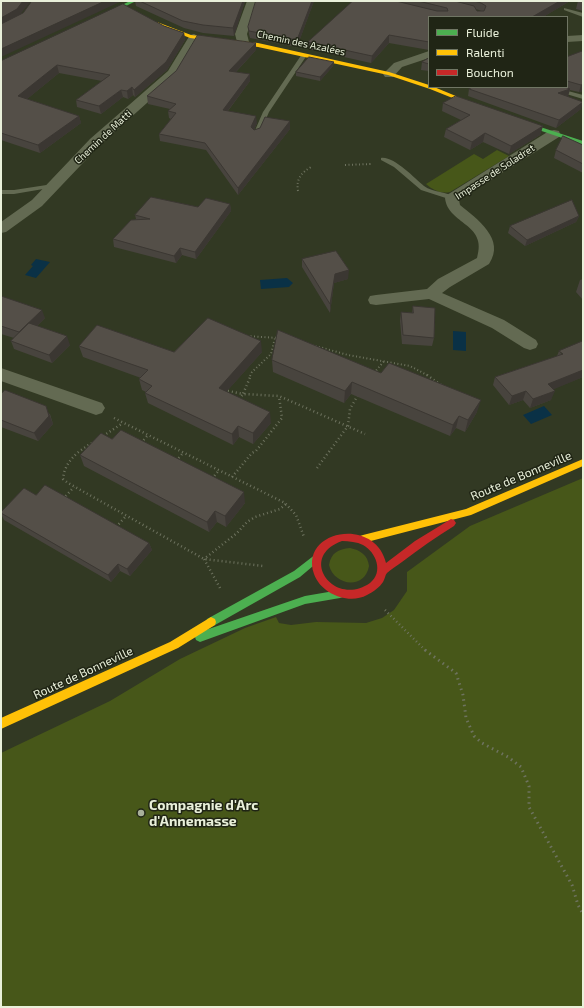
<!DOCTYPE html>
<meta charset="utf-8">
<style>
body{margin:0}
#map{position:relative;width:584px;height:1008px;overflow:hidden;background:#323923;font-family:"Exo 2",sans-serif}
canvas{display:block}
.frame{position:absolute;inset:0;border:2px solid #e9f0da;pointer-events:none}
.legend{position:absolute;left:428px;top:16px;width:140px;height:72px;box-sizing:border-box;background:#202515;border:1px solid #707664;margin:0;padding:5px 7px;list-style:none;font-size:12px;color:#e9f0da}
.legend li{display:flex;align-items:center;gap:8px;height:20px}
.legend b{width:20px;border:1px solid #707664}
</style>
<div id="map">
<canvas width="584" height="1008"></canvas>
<div class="frame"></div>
<ul class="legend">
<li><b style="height:5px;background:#4caf50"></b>Fluide</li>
<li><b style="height:5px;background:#ffc107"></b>Ralenti</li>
<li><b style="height:5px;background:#c62828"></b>Bouchon</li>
</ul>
</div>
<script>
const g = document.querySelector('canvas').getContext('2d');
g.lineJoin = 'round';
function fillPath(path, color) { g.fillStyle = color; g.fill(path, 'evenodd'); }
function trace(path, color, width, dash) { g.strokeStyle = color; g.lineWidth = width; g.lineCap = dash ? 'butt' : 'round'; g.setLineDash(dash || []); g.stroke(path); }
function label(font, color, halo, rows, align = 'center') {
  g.font = font + ' "Exo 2",sans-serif'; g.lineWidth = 3; g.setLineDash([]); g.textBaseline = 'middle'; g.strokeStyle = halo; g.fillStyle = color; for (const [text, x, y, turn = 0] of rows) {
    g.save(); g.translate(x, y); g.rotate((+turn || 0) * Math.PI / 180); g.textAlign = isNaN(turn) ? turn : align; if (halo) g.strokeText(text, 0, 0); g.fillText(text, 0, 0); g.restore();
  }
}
fillPath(new Path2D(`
 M 497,150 L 509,156 L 450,192 C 440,194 433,190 426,184 L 474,154 L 483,159 Z
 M 583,478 L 583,1007 L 1,1007 L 1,753 L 110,701 L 180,659 L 245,628 L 276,617 L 279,623 L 291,625 L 316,622 L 366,623 L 382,618 L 394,610 L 407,591 L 407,572 L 470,526 Z
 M 350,548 C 360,550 368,555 369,566 C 365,590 334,586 329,565 C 331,553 338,549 350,548 Z`), '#475719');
fillPath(new Path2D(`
 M 36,259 L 50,262 L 36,278 L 25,275 L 33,266 L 31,265 Z
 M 287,278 L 293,283 L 289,287 L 261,289 L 260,280 Z
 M 453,331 L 466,332 L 466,351 L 453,350 Z
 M 544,406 L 552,415 L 531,424 L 523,415 Z`), '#0a3146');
trace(new Path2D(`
 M 369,164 L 371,164`), '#6e735f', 1.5, [0.5, 2]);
trace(new Path2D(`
 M 345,165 L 371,164
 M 298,191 C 296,179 301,173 311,167
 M 247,336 L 278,338
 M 312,345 L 348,355 L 410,366 L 429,376
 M 374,373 L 385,360
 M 250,376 L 252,372 L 271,354 L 275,338`), '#6e735f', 2, [1, 2.5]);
trace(new Path2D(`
 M 427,375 L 441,385
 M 224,390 L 243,394 L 251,375
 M 239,399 L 243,394 L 279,396 L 365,434
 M 114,418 L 285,503 L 296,515 L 304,537
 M 103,436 L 123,423
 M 92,443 C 77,452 65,461 63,479 L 68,483 L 204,559 L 263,566
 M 141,443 L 148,435
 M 176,461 L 183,453
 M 317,468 L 348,426 L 350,409 L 358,395
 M 232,477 L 252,453 L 256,451 L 282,418 L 279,396
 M 212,479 L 219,470
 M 63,499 L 74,487
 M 116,527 L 126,516
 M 220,588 L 204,559 L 237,533 L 247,522 L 255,517 L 280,509 L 286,504
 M 385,610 L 426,651`), '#6e735f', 2.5, [1, 3]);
trace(new Path2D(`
 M 425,650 L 456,673 L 463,695 L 466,718 L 474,736 L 482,743 L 508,757 L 521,767 L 529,786 L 529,807 L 572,885 L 578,905 L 583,914`), '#6e735f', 3, [1.5, 4]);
fillPath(new Path2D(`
 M 564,8 L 583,13 L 583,17 L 564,10 Z
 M 302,54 L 307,55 L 269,112 L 259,135 L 254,136 L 253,135 L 263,112 Z
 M 543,87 L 553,87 L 583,95 L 583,99 Z
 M 381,158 C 394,156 414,178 424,186 C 433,193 447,191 456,198 L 452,200 L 421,190 L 394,167 L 381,160 Z
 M 53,184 L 55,185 L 55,187 L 14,194 L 1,194 L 1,190 L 14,190 Z`), '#636a52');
fillPath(new Path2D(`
 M 247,1 L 257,1 L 247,34 L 249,42 L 243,45 L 237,42 L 235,34 Z
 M 194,34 L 200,37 L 188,60 L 176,77 L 100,145 L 42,206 L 6,232 L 1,233 L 1,222 L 32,200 L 90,139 L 168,71 L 190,35 Z
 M 583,35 L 583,41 L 567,42 L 567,36 Z
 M 429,51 L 429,58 L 402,67 L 393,77 L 385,77 L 383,74 L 394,63 Z
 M 554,130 L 559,131 L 560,134 L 559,137 L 459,200 L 460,205 C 477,219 506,239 489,264 L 450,287 L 442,293 L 504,320 L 536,340 L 538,344 L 536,348 L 530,350 L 524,348 L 492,328 L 429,299 L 376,305 L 370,304 L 368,300 L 370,296 L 376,295 L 427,289 L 438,279 L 477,258 C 488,223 448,225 445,198 L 447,195 L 549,131 Z
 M 1,368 L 102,403 L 105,408 L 102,413 L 96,415 L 1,381 Z`), '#636a52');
fillPath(new Path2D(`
 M 130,1 L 136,1 L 100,19 L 96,18 Z
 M 512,119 L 516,119 L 583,141 L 583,145 L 512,121 Z
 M 316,554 L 319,555 L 321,558 L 319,561 L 300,577 L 215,625 L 211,627 L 207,625 L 206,622 L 207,619 L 294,571 Z
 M 340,590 L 343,591 L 345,594 L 343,597 L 340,598 L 305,604 L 200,642 L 196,640 L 195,637 L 196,634 L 200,632 L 305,596 Z`), '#4caf50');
fillPath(new Path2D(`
 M 157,22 L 191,35 L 258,43 L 389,72 L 429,85 L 429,87 L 434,87 L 485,108 L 480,109 L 430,89 L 388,75 L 258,47 L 190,38 L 155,24 L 155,23 Z
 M 583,459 L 583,466 L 471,515 L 363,543 L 360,542 L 358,539 L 360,536 L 363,535 L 466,509 Z
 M 211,617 L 215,619 L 216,622 L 215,625 L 178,648 L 1,729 L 1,718 L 170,642 Z`), '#ffc107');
fillPath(new Path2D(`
 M 451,519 L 454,520 L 456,523 L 454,526 C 436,537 419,549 402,562 C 397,566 391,569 387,573 C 385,575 385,579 383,582 C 380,587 373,592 367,595 C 349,605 321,594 314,574 C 299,530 375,516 386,563 L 415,541 ZM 342,541 C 349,541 357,542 363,545 C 376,552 384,572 370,583 C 334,608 297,557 342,541 Z`), '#c62828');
fillPath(new Path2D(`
 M 135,1 L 245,1 L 234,36 L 203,33 L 184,28 L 136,6 Z
 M 314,1 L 297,47 L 250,38 L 249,34 L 248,27 Z
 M 353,1 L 570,1 L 543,17 L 429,17 L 429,50 L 389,43 L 371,63 L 308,49 L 308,42 ZM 475,9 L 479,10 L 481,11 L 477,11 Z
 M 578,1 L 583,1 L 583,11 L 576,9 Z
 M 164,26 L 184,33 L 185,40 L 167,70 L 135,97 L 133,95 L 128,99 L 123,97 L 101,114 L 77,107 L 76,100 L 102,81 L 59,73 L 27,99 L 79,116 L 81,123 L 40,153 L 1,140 L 1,61 Z
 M 256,50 L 236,72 L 250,74 L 250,81 L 228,111 L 257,123 L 254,130 L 290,121 L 290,129 L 238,195 L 206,150 L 160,141 L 159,134 L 171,119 L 169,118 L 168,111 L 170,109 L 148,104 L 147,96 Z
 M 583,51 L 583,91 L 579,92 L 570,90 L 568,96 L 581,109 L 556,128 L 468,96 L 469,89 L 473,87 L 567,87 L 567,57 Z
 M 429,58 L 429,71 L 421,70 L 422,62 Z
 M 334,62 L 333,66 L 320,81 L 296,76 L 296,72 Z
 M 443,103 L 543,126 L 540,135 L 509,154 L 483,142 L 470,150 L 444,137 L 446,129 L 461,120 L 442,111 Z
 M 583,145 L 583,173 L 554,158 L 556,150 Z
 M 230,204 L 231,211 L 196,259 L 182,255 L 176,263 L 114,247 L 113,239 L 136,219 L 135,215 Z
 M 579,216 L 576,222 L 525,246 L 508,233 L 510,226 Z
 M 302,259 L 348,279 L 334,283 L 330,313 L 302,267 Z
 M 583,279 L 583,300 L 576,292 L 580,280 Z
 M 1,296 L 45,318 L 37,326 L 70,345 L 52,363 L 14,349 L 11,341 L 14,338 L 1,334 Z
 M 413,306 L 434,338 L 432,346 L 402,344 L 400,321 L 401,312 L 412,313 Z
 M 79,346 L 174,352 L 262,352 L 226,392 L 271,423 L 253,444 L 239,437 L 233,445 L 148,403 L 145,393 L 146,392 L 142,390 L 139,379 L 141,378 L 83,357 Z
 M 559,351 L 583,377 L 553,389 L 551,400 L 530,408 L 523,400 L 509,405 L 493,385 L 495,377 L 557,356 Z
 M 272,360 L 381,373 L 477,412 L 465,432 L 456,428 L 450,436 L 351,394 L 344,403 L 273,372 Z
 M 1,394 L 50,414 L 53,424 L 38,441 L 1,427 Z
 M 80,455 L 245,503 L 226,527 L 217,522 L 209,532 L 84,466 Z
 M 36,495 L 149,543 L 152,550 L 130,576 L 120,571 L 111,582 L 4,520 L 1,514 L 1,512 Z`), '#48443e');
fillPath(new Path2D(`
 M 23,1 L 31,1 L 19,16 L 1,26 L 1,18 Z
 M 105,1 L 122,1 L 1,57 L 1,49 Z
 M 243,1 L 245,1 L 234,36 L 233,28 Z
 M 312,1 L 314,1 L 297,47 L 297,40 Z
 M 560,1 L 570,1 L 543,17 L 532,17 Z
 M 184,33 L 185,40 L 167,70 L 135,97 L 134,90 Z
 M 389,35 L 389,43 L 371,63 L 372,56 Z
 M 256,43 L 256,50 L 230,78 L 229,71 Z
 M 334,62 L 333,66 L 320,81 L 320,77 Z
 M 57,65 L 59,73 L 21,104 L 18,96 Z
 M 250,74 L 250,81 L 223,117 L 223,110 Z
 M 583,84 L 583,91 L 579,92 L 581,85 Z
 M 132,87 L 133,95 L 128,99 L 127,91 Z
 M 570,89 L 568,96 L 558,93 Z
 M 121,90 L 123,97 L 101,114 L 99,106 Z
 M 583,102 L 581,109 L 556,128 L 559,120 Z
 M 79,116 L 81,123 L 40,153 L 38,145 Z
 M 256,116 L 257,123 L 252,134 L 251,127 Z
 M 290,121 L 290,129 L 238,195 L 238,188 Z
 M 543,126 L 540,135 L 509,154 L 511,146 Z
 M 485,133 L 483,142 L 470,150 L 472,142 Z
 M 230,204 L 231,211 L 196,259 L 195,252 Z
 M 579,216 L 576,222 L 525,246 L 527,240 Z
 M 180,248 L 182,255 L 176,263 L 174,256 Z
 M 349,270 L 348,279 L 334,283 L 330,313 L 330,304 L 335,274 Z
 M 42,310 L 45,318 L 22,341 L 19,332 Z
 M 67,336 L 70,345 L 52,363 L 49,355 Z
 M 261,341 L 262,352 L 220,399 L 219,388 Z
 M 583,370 L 583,377 L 545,393 L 548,384 Z
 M 352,382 L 351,394 L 344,403 L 345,391 Z
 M 526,391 L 523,400 L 509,405 L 512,396 Z
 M 555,391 L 551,400 L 530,408 L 533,399 Z
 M 481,400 L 477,412 L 465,432 L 468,420 Z
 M 46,406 L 53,424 L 38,441 L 34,433 Z
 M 270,412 L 271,423 L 253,444 L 253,433 Z
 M 459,416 L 456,428 L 450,436 L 453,425 Z
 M 238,426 L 239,437 L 233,445 L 232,434 Z
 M 244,492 L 245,503 L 226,527 L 225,516 Z
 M 215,511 L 217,522 L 209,532 L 207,522 Z
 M 149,543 L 152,550 L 130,576 L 127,569 Z
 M 118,564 L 120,571 L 111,582 L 108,575 Z`), '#3b3732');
const building = new Path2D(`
 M 1,1 L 23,1 L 17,9 L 1,18 Z
 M 32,1 L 105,1 L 1,49 L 1,24 L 23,13 Z
 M 140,1 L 243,1 L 233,28 L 203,25 L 183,21 Z
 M 256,1 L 312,1 L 297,40 L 249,31 L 248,27 Z
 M 353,1 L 396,1 L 437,11 L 448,11 L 447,8 L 418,1 L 455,1 L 474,6 L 477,11 L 484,11 L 486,6 L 481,3 L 474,1 L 560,1 L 532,17 L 429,17 L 429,42 L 389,35 L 372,56 L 308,42 Z
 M 123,4 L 164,26 L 184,33 L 166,62 L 134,90 L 132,87 L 127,91 L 121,90 L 99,106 L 76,100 L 110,75 L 57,65 L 18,96 L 79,116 L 38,145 L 1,133 L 1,61 Z
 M 198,35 L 256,43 L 229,71 L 250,74 L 223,110 L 256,116 L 251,127 L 254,130 L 260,128 L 265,117 L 290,121 L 238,188 L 205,143 L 159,134 L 176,113 L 168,111 L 176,104 L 147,96 L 176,71 Z
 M 583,51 L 583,84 L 581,85 L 567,81 L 567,57 Z
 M 309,57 L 334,62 L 320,77 L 296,72 Z
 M 429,58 L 429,64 L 422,62 Z
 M 473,87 L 565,87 L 570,89 L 558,93 L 583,102 L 559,120 L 469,89 Z
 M 456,96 L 543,126 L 511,146 L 485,133 L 472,142 L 446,129 L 470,115 L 443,103 Z
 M 563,136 L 583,145 L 583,164 L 556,150 Z
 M 151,197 L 198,207 L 206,198 L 230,204 L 195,252 L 180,248 L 174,256 L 113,239 L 131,220 L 150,219 L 135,215 Z
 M 572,200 L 579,216 L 527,240 L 510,226 Z
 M 336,251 L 349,270 L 335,274 L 330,304 L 302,259 Z
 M 1,296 L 42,310 L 19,332 L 1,326 Z
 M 413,306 L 435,308 L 434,338 L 403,335 L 401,312 L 413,313 Z
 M 208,318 L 261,341 L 219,388 L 270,412 L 253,433 L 238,426 L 232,434 L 145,393 L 152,386 L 139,379 L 148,370 L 79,346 L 97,325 L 174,352 Z
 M 29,323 L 67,336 L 49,355 L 11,341 Z
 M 278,330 L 381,373 L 389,363 L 481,400 L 468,420 L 459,416 L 453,425 L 352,382 L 345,391 L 272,360 Z
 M 583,341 L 583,370 L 548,384 L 555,391 L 533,399 L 526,391 L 512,396 L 495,377 L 563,354 L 559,351 Z
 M 5,390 L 46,406 L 49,416 L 34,433 L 1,420 L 1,394 Z
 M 121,430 L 244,492 L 225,516 L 215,511 L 207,522 L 80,455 L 101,433 L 112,439 Z
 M 45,485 L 149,543 L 127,569 L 118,564 L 108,575 L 1,513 L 1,512 L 24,488 L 36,495 Z`);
fillPath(building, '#544f48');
trace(building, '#3b3732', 1);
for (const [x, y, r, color] of [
 [141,813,4,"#a9b09a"]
]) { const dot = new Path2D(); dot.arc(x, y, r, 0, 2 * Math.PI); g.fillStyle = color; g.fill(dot); trace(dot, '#202515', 1.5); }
label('10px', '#e9f0da', '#202515', [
 ["Chemin des Azalées",301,43,12],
 ["Chemin de Matti",103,137,-43],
 ["Impasse de Soladret",495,172,-33]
]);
label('12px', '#e9f0da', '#202515', [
 ["Route de Bonneville",521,476,-23],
 ["Route de Bonneville",83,673,-25]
]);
label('bold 14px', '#e9f0da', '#202515', [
 ["Compagnie d'Arc",149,805],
 ["d'Annemasse",149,821]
], 'left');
</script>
